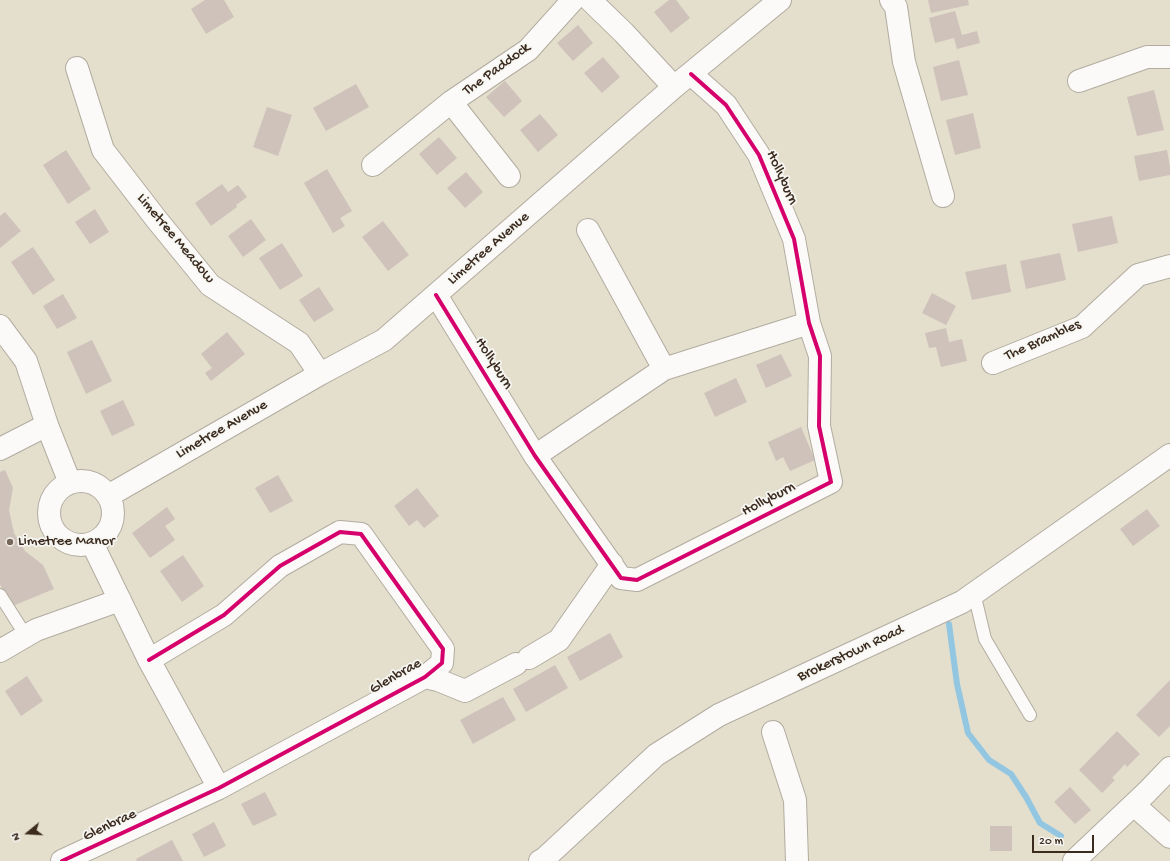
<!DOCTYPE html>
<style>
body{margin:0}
#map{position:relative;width:1170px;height:861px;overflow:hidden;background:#e4decd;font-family:"Gochi Hand",sans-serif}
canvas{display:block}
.north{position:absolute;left:8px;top:813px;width:40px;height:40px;-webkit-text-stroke:3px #f6f6f2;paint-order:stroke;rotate:252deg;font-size:11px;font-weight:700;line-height:16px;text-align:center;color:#3b2a1e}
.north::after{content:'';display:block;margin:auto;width:14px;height:18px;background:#3b2a1e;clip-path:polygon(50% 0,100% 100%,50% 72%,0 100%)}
.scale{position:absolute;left:1032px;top:835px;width:62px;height:18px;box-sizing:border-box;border:2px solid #3b2a1e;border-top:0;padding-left:5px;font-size:12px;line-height:14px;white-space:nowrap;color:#3b2a1e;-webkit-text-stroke:3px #f6f6f2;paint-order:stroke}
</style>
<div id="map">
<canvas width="1170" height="861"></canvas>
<div class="north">N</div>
<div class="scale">20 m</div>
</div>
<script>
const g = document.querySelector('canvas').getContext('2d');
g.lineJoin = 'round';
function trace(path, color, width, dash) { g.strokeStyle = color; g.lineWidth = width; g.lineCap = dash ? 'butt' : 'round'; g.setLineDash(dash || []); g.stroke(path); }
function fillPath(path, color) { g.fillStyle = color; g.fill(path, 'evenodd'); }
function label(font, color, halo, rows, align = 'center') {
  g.font = font + ' "Gochi Hand",sans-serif'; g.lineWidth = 3.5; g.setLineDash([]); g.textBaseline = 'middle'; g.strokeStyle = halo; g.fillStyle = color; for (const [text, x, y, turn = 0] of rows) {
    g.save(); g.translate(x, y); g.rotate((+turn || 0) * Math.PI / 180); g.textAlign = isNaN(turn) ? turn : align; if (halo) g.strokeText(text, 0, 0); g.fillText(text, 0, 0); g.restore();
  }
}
trace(new Path2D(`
 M 949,624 L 957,684 L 968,733 L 989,760 L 1011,774 L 1026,797 L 1040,823 L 1061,836`), '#93c7e1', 6);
fillPath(new Path2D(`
 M 205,0 L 224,0 L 234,17 L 206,34 L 191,9 Z
 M 669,0 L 676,0 L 690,18 L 671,33 L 654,12 Z
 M 928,0 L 968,0 L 969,5 L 931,13 Z
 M 955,11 L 962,35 L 977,31 L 980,43 L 957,49 L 954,38 L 935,43 L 929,18 Z
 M 578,25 L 593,43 L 573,61 L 557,43 Z
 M 603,57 L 620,77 L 602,93 L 584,73 Z
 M 959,60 L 968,95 L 941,101 L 933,67 Z
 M 505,81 L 522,101 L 504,117 L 486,97 Z
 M 356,84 L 369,107 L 326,131 L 313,108 Z
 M 1154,90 L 1164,130 L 1137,136 L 1127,97 Z
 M 267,107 L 292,115 L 278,156 L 253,147 Z
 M 973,113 L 981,148 L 955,155 L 946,120 Z
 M 540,114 L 558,135 L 538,152 L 520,130 Z
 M 439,137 L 457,158 L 437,175 L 419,154 Z
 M 66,150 L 91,189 L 68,204 L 43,165 Z
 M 1167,150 L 1170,167 L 1170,175 L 1139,181 L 1134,156 Z
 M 327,169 L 352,211 L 340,218 L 345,226 L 333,233 L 304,183 Z
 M 466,172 L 483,192 L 465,208 L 447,188 Z
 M 222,184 L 228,192 L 238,185 L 247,197 L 236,205 L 237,207 L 211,226 L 195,203 Z
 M 95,209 L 109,232 L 90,244 L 75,222 Z
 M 5,212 L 21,231 L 0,248 L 0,216 Z
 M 1112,216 L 1118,243 L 1078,252 L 1072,224 Z
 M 251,219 L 266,240 L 243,257 L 228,236 Z
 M 383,221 L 409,255 L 388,271 L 362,237 Z
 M 282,243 L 303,276 L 280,290 L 259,258 Z
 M 33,247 L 55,280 L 33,295 L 11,262 Z
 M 1060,253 L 1066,280 L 1026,289 L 1020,261 Z
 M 1006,264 L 1011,292 L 972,300 L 965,272 Z
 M 319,287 L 334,310 L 314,322 L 299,300 Z
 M 932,293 L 956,306 L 946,325 L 922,313 Z
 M 63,294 L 77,318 L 57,329 L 43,306 Z
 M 946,328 L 949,342 L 962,339 L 967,361 L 941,367 L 936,347 L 929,348 L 925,333 Z
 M 227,332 L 245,354 L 211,381 L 205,373 L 212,368 L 201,354 Z
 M 92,340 L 112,381 L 86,394 L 67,352 Z
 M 781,354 L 792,376 L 766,388 L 756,365 Z
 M 736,378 L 747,402 L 715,417 L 704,393 Z
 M 123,400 L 135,425 L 112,436 L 100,411 Z
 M 801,427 L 815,460 L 790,471 L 783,457 L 776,461 L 768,442 Z
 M 5,470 L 13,488 L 9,510 L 14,533 L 25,551 L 43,565 L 54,589 L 10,607 L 0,584 L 0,472 Z
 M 278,475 L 293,501 L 270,513 L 255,488 Z
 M 417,488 L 439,516 L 424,528 L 417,520 L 409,526 L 394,506 Z
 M 167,507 L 175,519 L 165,526 L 175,540 L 150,558 L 132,533 Z
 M 1147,509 L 1160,526 L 1133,546 L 1120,529 Z
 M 183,555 L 204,586 L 182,602 L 160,571 Z
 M 610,633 L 623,657 L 580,681 L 567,657 Z
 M 555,665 L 568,688 L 526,712 L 513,689 Z
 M 27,676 L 43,701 L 21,716 L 5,691 Z
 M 1170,680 L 1170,726 L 1159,737 L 1136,715 Z
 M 503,697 L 516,720 L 473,744 L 460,720 Z
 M 1117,731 L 1140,754 L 1127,767 L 1125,764 L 1112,778 L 1115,780 L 1102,793 L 1079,770 Z
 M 1070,787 L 1091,810 L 1075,824 L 1054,802 Z
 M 265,792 L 277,815 L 253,826 L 241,804 Z
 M 214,822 L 226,846 L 204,857 L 192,834 Z
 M 990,826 L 1012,826 L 1012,851 L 990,851 Z
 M 172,840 L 183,861 L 137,861 L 136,859 Z`), '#cfc2ba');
const service = new Path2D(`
 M 974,593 L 985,639 L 1030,715
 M 0,595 L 26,636`);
const minor = new Path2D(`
 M 590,0 L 624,33 L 674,87
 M 891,0 L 896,7 L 904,62 L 943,196
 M 77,68 L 103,150 L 157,220 L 210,285 L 299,343 L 320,374
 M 1079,81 L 1147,57 L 1170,57
 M 451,102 L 509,176
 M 373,165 L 451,102 L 528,50 L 573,0
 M 588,230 L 664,369
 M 436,295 L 535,456 L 621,578 L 637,580 L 831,482 L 819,426 L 820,356 L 809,323 L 794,239 L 759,155 L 726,105 L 691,74
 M 0,326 L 26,361 L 47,425 L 70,483
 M 993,363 L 1082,327 L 1138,275 L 1170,266
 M 0,449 L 47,425
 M 535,456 L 664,369 L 809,323
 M49 513a32 32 0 1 1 64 0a32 32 0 1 1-64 0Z
 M 108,496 L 320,374 L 384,340 L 674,87 L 780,0
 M 92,543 L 149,660 L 219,788
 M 0,651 L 36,630 L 120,600
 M 529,658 L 559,640 L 612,564
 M 425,677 L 438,680 L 465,691 L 516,664
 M 773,732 L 795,800 L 797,861
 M 1134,805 L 1170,837
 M 62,861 L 219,788 L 425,677 L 442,663 L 443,649 L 361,534 L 340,532 L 280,566 L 224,615 L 149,660
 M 1074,861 L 1147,792 L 1170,768`);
const tertiary = new Path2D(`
 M 540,861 L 544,859 L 656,755 L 719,715 L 962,602 L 1170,455`);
trace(service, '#b2aca0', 14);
trace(minor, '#b2aca0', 24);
trace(tertiary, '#b2aca0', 24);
trace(service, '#fbfaf8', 12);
trace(minor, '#fbfaf8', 22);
trace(tertiary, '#fbfaf8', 22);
trace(new Path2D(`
 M 436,295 L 535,456 L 621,578 L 637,580 L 831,482 L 819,426 L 820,356 L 809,323 L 794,239 L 759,155 L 726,105 L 691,74
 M 62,861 L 219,788 L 425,677 L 442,663 L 443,649 L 361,534 L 340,532 L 280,566 L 224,615 L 149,660`), '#d6006c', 4);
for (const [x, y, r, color] of [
 [10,542,4,"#76695b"]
]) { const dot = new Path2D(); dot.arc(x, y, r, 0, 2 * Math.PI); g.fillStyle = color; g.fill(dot); trace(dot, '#f6f6f2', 1.5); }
label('15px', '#3b2a1e', '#f6f6f2', [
 ["The Paddock",497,70,-36],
 ["Hollyburn",781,178,66],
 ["Limetree Meadow",175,239,50],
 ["Limetree Avenue",489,249,-41],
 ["The Brambles",1043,341,-24],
 ["Hollyburn",493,364,58],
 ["Limetree Avenue",222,430,-30],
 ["Hollyburn",769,500,-27],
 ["Brokerstown Road",851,654,-25],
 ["Glenbrae",396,677,-30],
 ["Glenbrae",110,826,-25]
]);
label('15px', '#3b2a1e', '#f6f6f2', [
 ["Limetree Manor",18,542]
], 'left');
</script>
